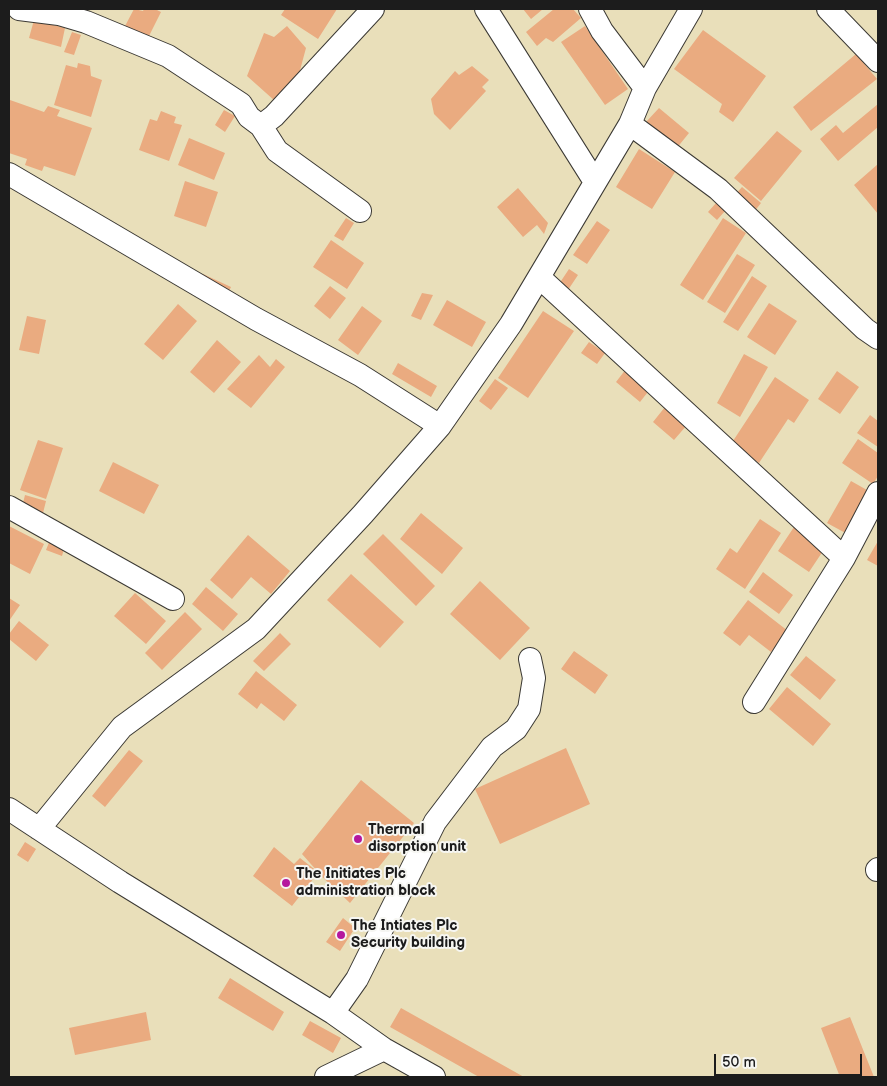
<!DOCTYPE html>
<style>
body{margin:0}
#map{position:relative;width:887px;height:1086px;overflow:hidden;background:#e9dfba;font-family:"Balsamiq Sans",sans-serif}
canvas{display:block}
.frame{position:absolute;inset:0;border:10px solid #1c1c1c;pointer-events:none}
.scale{position:absolute;left:714px;top:1054px;width:148px;height:22px;box-sizing:border-box;border:2px solid #1c1c1c;border-top:0;padding-left:6px;font-size:15px;line-height:18px;white-space:nowrap;color:#1c1c1c;-webkit-text-stroke:4px #f6f6f2;paint-order:stroke}
</style>
<div id="map">
<canvas width="887" height="1086"></canvas>
<div class="frame"></div>
<div class="scale">50 m</div>
</div>
<script>
const g = document.querySelector('canvas').getContext('2d');
g.lineJoin = 'round';
function fillPath(path, color) { g.fillStyle = color; g.fill(path, 'evenodd'); }
function trace(path, color, width, dash) { g.strokeStyle = color; g.lineWidth = width; g.lineCap = dash ? 'butt' : 'round'; g.setLineDash(dash || []); g.stroke(path); }
function label(font, color, halo, rows, align = 'center') {
  g.font = font + ' "Balsamiq Sans",sans-serif'; g.lineWidth = 4; g.setLineDash([]); g.textBaseline = 'middle'; g.strokeStyle = halo; g.fillStyle = color; for (const [text, x, y, turn = 0] of rows) {
    g.save(); g.translate(x, y); g.rotate((+turn || 0) * Math.PI / 180); g.textAlign = isNaN(turn) ? turn : align; if (halo) g.strokeText(text, 0, 0); g.fillText(text, 0, 0); g.restore();
  }
}
fillPath(new Path2D(`
 M 134,9 L 143,11 L 144,9 L 155,9 L 161,12 L 147,40 L 124,28 Z
 M 285,9 L 337,9 L 318,39 L 281,15 Z
 M 523,9 L 543,9 L 531,19 Z
 M 554,9 L 573,9 L 581,18 L 553,42 L 546,38 L 537,46 L 526,32 Z
 M 34,20 L 65,28 L 61,47 L 29,38 Z
 M 287,26 L 306,48 L 299,74 L 275,101 L 247,76 L 264,33 L 274,37 Z
 M 585,26 L 628,89 L 605,105 L 561,42 Z
 M 703,30 L 766,76 L 733,122 L 719,112 L 722,104 L 674,69 Z
 M 72,32 L 81,35 L 74,55 L 64,52 Z
 M 856,54 L 877,79 L 811,131 L 793,107 Z
 M 78,63 L 90,66 L 91,76 L 102,80 L 91,117 L 54,105 L 66,65 L 77,68 Z
 M 472,66 L 489,80 L 482,87 L 486,91 L 450,130 L 434,114 L 431,99 L 455,71 L 459,75 Z
 M 10,100 L 44,112 L 48,106 L 60,110 L 57,116 L 92,128 L 75,176 L 44,166 L 42,171 L 25,165 L 27,159 L 9,153 Z
 M 878,104 L 878,127 L 838,161 L 820,139 L 836,125 L 843,133 Z
 M 659,108 L 689,133 L 676,149 L 646,122 Z
 M 224,110 L 235,116 L 225,132 L 215,125 Z
 M 161,111 L 176,117 L 174,123 L 182,125 L 169,161 L 139,150 L 150,119 L 157,121 Z
 M 777,131 L 802,151 L 761,201 L 734,178 Z
 M 189,138 L 225,153 L 214,180 L 178,165 Z
 M 639,149 L 675,172 L 652,209 L 616,187 Z
 M 878,164 L 878,214 L 854,185 Z
 M 185,181 L 218,192 L 206,227 L 174,216 Z
 M 742,187 L 761,203 L 754,212 L 734,196 Z
 M 518,188 L 548,223 L 544,234 L 537,225 L 523,237 L 497,207 Z
 M 716,203 L 725,211 L 717,220 L 708,212 Z
 M 346,218 L 354,223 L 343,241 L 334,236 Z
 M 723,218 L 746,233 L 703,300 L 680,285 Z
 M 597,221 L 610,230 L 587,264 L 573,255 Z
 M 331,240 L 364,263 L 347,289 L 313,267 Z
 M 737,254 L 755,265 L 725,313 L 707,302 Z
 M 569,269 L 578,275 L 566,293 L 557,287 Z
 M 203,274 L 231,287 L 227,295 L 199,282 Z
 M 752,276 L 767,286 L 738,331 L 723,322 Z
 M 330,286 L 346,298 L 330,319 L 314,306 Z
 M 422,293 L 433,295 L 421,320 L 411,316 Z
 M 447,300 L 486,322 L 472,347 L 433,325 Z
 M 769,303 L 797,321 L 775,355 L 747,337 Z
 M 178,304 L 197,321 L 163,360 L 144,344 Z
 M 362,306 L 382,321 L 358,355 L 338,340 Z
 M 543,311 L 574,331 L 528,398 L 498,378 Z
 M 27,316 L 46,320 L 39,354 L 19,350 Z
 M 217,340 L 241,362 L 214,393 L 190,372 Z
 M 589,342 L 605,353 L 597,364 L 581,353 Z
 M 744,354 L 768,367 L 740,417 L 717,403 Z
 M 259,355 L 270,367 L 276,359 L 285,367 L 251,408 L 227,389 Z
 M 398,363 L 437,386 L 431,397 L 392,374 Z
 M 626,369 L 651,388 L 640,402 L 616,382 Z
 M 837,371 L 859,387 L 840,414 L 818,399 Z
 M 775,377 L 809,400 L 794,423 L 788,419 L 759,463 L 731,444 Z
 M 495,379 L 508,388 L 491,410 L 479,401 Z
 M 665,407 L 687,425 L 674,440 L 653,422 Z
 M 870,415 L 878,421 L 878,447 L 857,433 Z
 M 858,439 L 878,453 L 878,476 L 873,484 L 842,463 Z
 M 38,440 L 63,448 L 46,499 L 20,490 Z
 M 113,462 L 159,485 L 144,514 L 99,491 Z
 M 851,481 L 874,494 L 851,536 L 827,523 Z
 M 25,495 L 46,501 L 43,513 L 22,507 Z
 M 421,513 L 463,548 L 442,574 L 400,539 Z
 M 760,519 L 781,533 L 745,589 L 716,569 L 730,548 L 737,553 Z
 M 9,526 L 44,544 L 30,574 L 9,563 Z
 M 794,527 L 825,548 L 809,572 L 778,551 Z
 M 383,534 L 435,586 L 416,606 L 363,554 Z
 M 248,535 L 290,571 L 271,594 L 251,577 L 232,599 L 210,580 Z
 M 50,540 L 65,545 L 62,556 L 46,550 Z
 M 878,541 L 878,566 L 867,560 Z
 M 763,572 L 793,595 L 779,614 L 749,592 Z
 M 351,574 L 404,622 L 380,648 L 327,600 Z
 M 480,581 L 530,628 L 500,660 L 450,614 Z
 M 206,587 L 238,614 L 223,631 L 192,604 Z
 M 135,593 L 166,621 L 146,644 L 114,616 Z
 M 9,598 L 20,605 L 9,621 Z
 M 748,600 L 788,631 L 771,652 L 749,635 L 740,646 L 723,633 Z
 M 185,612 L 202,629 L 162,670 L 145,653 Z
 M 19,621 L 49,645 L 36,661 L 9,639 L 9,634 Z
 M 280,633 L 291,644 L 264,671 L 253,661 Z
 M 574,651 L 608,675 L 595,694 L 561,669 Z
 M 806,656 L 836,680 L 820,700 L 790,675 Z
 M 256,671 L 297,705 L 284,721 L 261,703 L 257,709 L 238,694 Z
 M 787,687 L 831,724 L 813,746 L 769,709 Z
 M 566,748 L 590,804 L 500,844 L 475,789 Z
 M 129,750 L 143,761 L 105,807 L 92,796 Z
 M 361,780 L 414,823 L 350,903 L 318,873 L 292,906 L 253,876 L 274,847 L 294,864 L 300,858 L 318,872 L 302,854 Z
 M 25,842 L 36,849 L 28,862 L 17,855 Z
 M 343,918 L 355,928 L 340,951 L 326,942 Z
 M 230,978 L 284,1012 L 273,1031 L 218,998 Z
 M 401,1008 L 524,1077 L 479,1077 L 390,1027 Z
 M 146,1012 L 151,1040 L 75,1055 L 69,1028 Z
 M 850,1017 L 874,1077 L 840,1077 L 821,1028 Z
 M 310,1021 L 341,1038 L 333,1053 L 302,1035 Z`), '#eaab80');
const minor = new Path2D(`
 M 19,9 L 59,14 L 86,22 L 168,56 L 241,104 L 249,117 L 261,126 L 274,116 L 373,9
 M 486,9 L 595,182
 M 590,9 L 602,31 L 645,88
 M 828,9 L 878,61
 M 630,124 L 718,189 L 865,329 L 878,338
 M 261,126 L 277,151 L 360,211
 M 9,174 L 256,319 L 360,375 L 440,426
 M 539,277 L 844,558
 M 9,507 L 173,599
 M 754,702 L 844,558 L 878,493
 M 9,809 L 120,882 L 333,1013 L 384,1049 L 434,1077
 M 39,829 L 122,727 L 256,629 L 363,514 L 440,426 L 511,324 L 630,124 L 645,88 L 691,9
 M 877,870 L 878,869
 M 333,1013 L 357,979 L 435,822 L 492,747 L 516,729 L 529,709 L 534,678 L 530,659
 M 326,1077 L 384,1049`);
trace(minor, '#3b3934', 24);
trace(minor, '#fff', 22);
for (const [x, y, r, color] of [
 [358,839,5,"#b5179e"],
 [286,883,5,"#b5179e"],
 [341,935,5,"#b5179e"]
]) { const dot = new Path2D(); dot.arc(x, y, r, 0, 2 * Math.PI); g.fillStyle = color; g.fill(dot); trace(dot, '#f6f6f2', 2); }
label('bold 15px', '#1c1c1c', '#f6f6f2', [
 ["Thermal",368,830],
 ["disorption unit",368,847],
 ["The Initiates Plc",296,874],
 ["administration block",296,891],
 ["The Intiates Plc",351,926],
 ["Security building",351,943]
], 'left');
</script>
